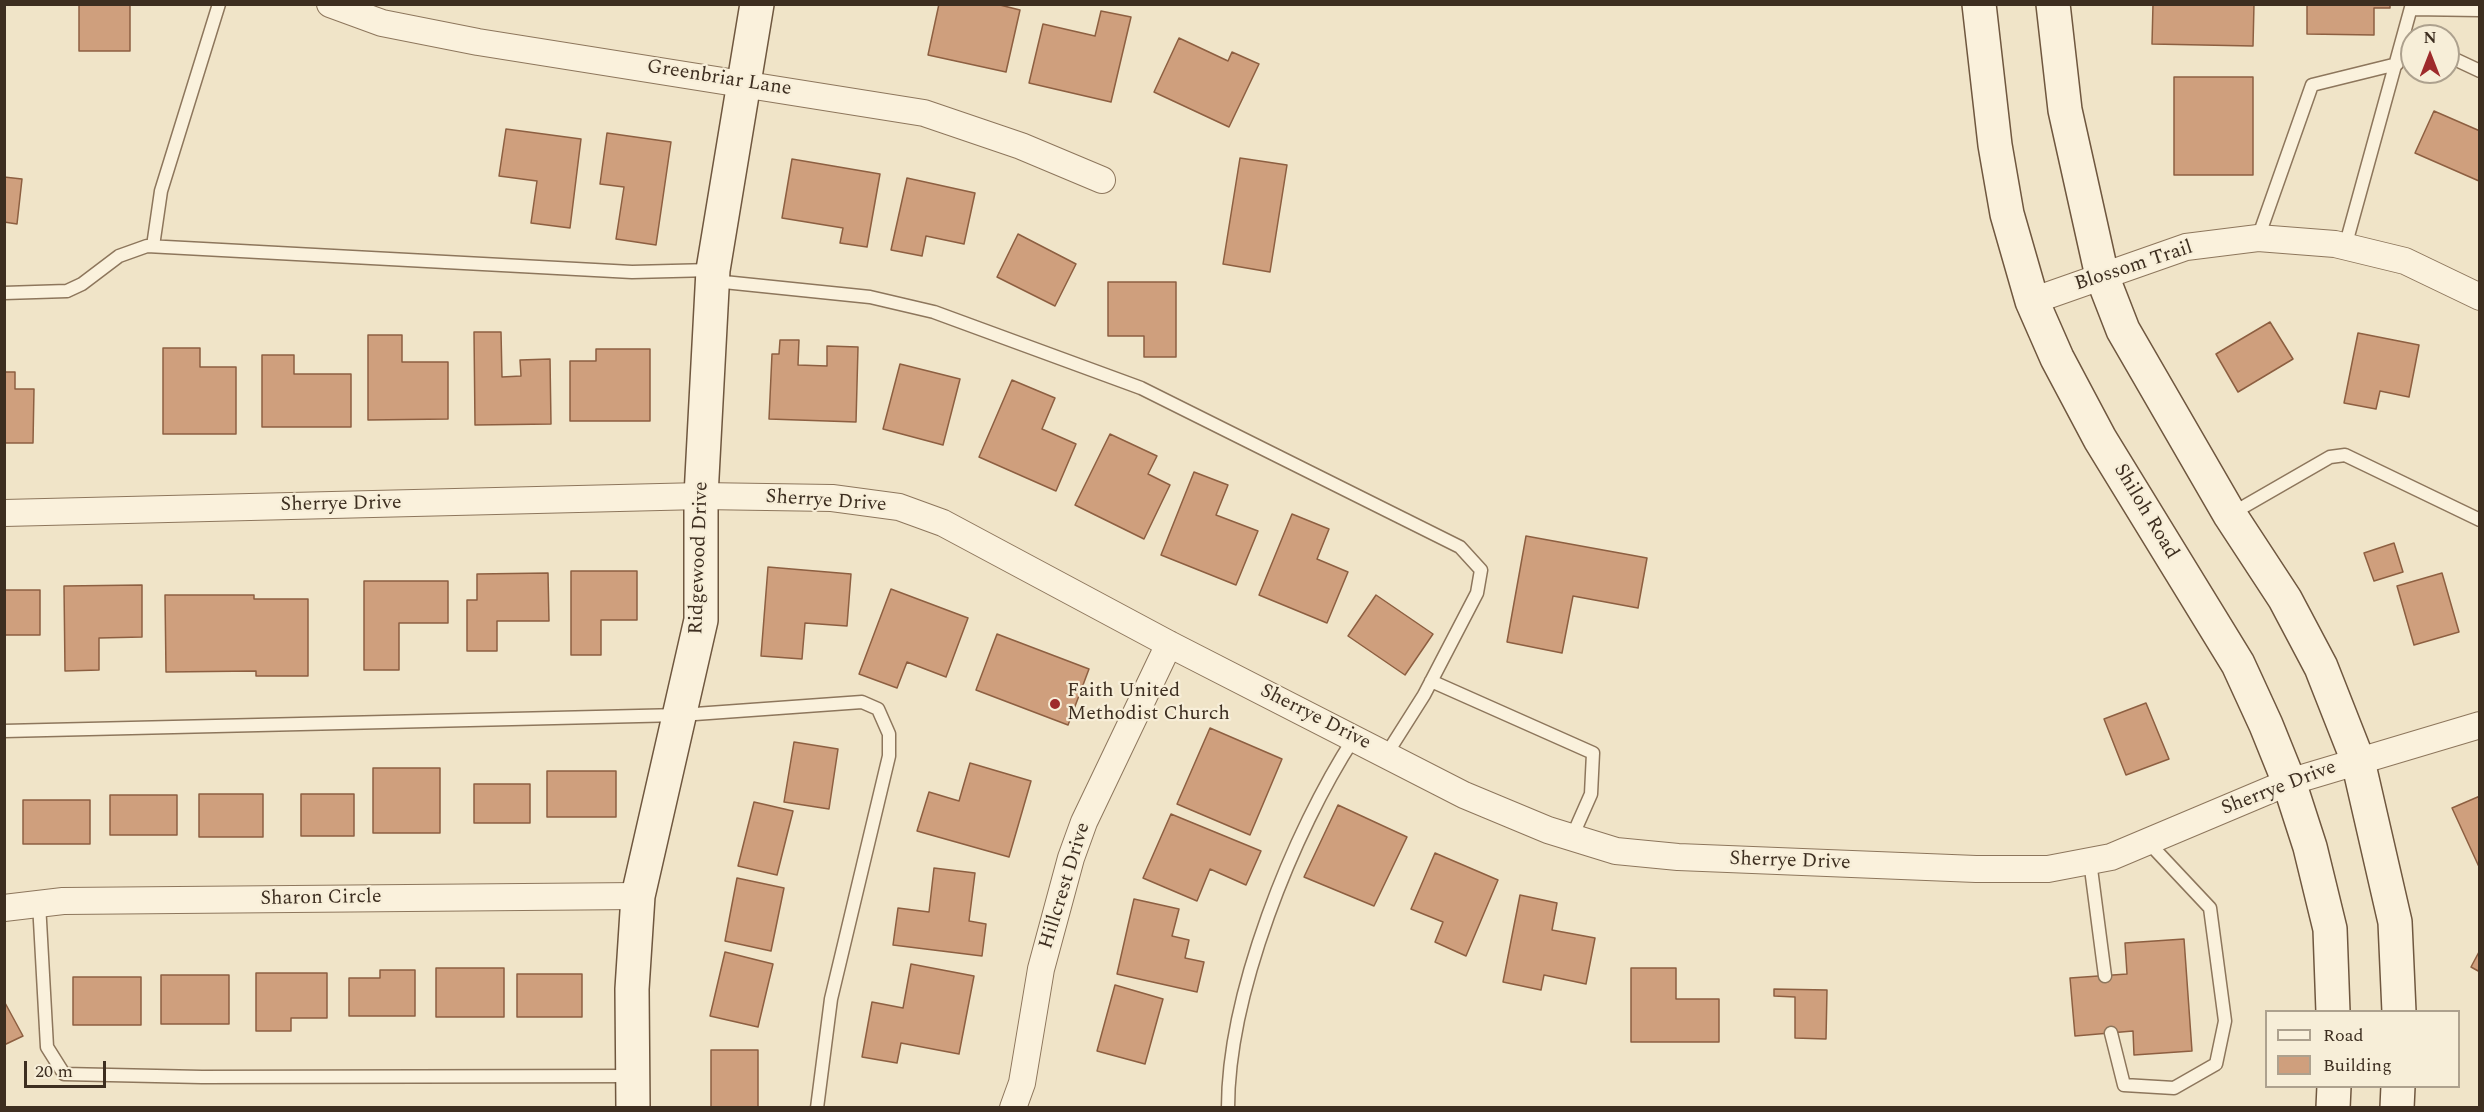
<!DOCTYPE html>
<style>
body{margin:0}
#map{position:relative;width:2484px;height:1112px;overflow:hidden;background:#f0e4c8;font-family:Spectral,serif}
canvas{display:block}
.frame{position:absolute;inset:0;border:6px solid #3d2e20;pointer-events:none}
.legend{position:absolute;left:2265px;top:1010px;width:195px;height:78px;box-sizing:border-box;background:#f7eed8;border:2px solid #ada18e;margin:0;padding:8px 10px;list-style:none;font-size:18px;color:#3d2e20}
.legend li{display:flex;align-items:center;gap:12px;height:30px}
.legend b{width:30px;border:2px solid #ada18e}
.north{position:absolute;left:2400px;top:24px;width:60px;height:60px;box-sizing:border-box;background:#f7eed8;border:2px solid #ada18e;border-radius:50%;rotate:0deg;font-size:16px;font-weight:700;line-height:24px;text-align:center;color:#3d2e20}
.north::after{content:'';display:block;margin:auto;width:21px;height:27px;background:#9e2a2b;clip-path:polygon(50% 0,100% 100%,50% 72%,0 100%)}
.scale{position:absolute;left:24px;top:1061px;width:82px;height:27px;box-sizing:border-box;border:3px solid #3d2e20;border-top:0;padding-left:8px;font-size:18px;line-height:21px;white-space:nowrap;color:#3d2e20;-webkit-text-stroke:4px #f7eed8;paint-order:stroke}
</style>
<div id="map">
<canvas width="2484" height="1112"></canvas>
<div class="frame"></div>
<ul class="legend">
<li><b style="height:8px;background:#faf1dc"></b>Road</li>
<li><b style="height:16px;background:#cf9f7d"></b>Building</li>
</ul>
<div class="north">N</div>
<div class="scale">20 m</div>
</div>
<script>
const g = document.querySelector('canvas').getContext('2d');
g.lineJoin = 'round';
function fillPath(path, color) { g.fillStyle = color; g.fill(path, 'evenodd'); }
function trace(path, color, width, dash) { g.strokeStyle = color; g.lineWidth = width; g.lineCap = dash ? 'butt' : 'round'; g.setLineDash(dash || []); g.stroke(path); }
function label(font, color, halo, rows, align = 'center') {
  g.font = font + ' Spectral,serif'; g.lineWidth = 4.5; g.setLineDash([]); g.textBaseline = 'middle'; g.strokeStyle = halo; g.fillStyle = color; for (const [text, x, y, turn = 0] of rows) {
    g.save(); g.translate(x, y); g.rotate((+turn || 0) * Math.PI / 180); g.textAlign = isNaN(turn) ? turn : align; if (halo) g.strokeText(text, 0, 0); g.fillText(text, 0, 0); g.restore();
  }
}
const building = new Path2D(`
 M 79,4 L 130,4 L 130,51 L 79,51 Z
 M 939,4 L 996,4 L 1020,10 L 1006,72 L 928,55 Z
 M 2153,4 L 2254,4 L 2253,46 L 2152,44 Z
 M 2307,4 L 2390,4 L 2390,8 L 2374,8 L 2374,35 L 2307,34 Z
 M 1101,11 L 1131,17 L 1111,102 L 1029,83 L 1043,24 L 1095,36 Z
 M 1179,38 L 1228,61 L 1232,52 L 1259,64 L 1229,127 L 1154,92 Z
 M 2174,77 L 2253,77 L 2253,175 L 2174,175 Z
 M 2434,111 L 2480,131 L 2479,181 L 2415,153 Z
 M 506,129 L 581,139 L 570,228 L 531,223 L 537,181 L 499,176 Z
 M 607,133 L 671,142 L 656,245 L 616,239 L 624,187 L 600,184 Z
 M 1240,158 L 1287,165 L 1270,272 L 1223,264 Z
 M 792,159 L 880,174 L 867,247 L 840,243 L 843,228 L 782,218 Z
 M 4,177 L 22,179 L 17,224 L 4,222 Z
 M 907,178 L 975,193 L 964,244 L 926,236 L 922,256 L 891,250 Z
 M 1018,234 L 1076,264 L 1055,306 L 997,277 Z
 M 1108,282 L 1176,282 L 1176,357 L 1144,357 L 1144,336 L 1108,336 Z
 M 2270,322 L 2293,359 L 2238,392 L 2216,354 Z
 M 474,332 L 501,332 L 502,377 L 521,376 L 520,360 L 550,359 L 551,424 L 475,425 Z
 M 2358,333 L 2419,345 L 2409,397 L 2380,391 L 2376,409 L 2344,403 Z
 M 368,335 L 402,335 L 402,362 L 448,362 L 448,419 L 368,420 Z
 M 780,340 L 799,340 L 798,365 L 827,366 L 827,346 L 858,347 L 856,422 L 769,419 L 772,354 L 779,354 Z
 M 163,348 L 200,348 L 200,367 L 236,367 L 236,434 L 163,434 Z
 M 596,349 L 650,349 L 650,421 L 570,421 L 570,361 L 596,361 Z
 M 262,355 L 294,355 L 294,374 L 351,374 L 351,427 L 262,427 Z
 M 900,364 L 960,379 L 943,445 L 883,429 Z
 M 4,372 L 15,372 L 15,389 L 34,389 L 33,443 L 4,443 Z
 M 1012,380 L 1055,398 L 1042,429 L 1076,444 L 1056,491 L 979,457 Z
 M 1110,434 L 1157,456 L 1148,474 L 1170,485 L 1144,539 L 1075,505 Z
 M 1194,472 L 1228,485 L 1216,515 L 1258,531 L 1236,585 L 1161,555 Z
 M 1292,514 L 1329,529 L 1317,559 L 1348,572 L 1327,623 L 1259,595 Z
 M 1526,536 L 1647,558 L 1638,608 L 1573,596 L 1562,653 L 1507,642 Z
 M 2394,543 L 2403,572 L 2374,581 L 2364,553 Z
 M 768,567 L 851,574 L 847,626 L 805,623 L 802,659 L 761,656 Z
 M 571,571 L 637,571 L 637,620 L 601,620 L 601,655 L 571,655 Z
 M 548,573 L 549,621 L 497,621 L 497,651 L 467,651 L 467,600 L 477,600 L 477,574 Z
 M 2442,573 L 2459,632 L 2414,645 L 2397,586 Z
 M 364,581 L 448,581 L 448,623 L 399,623 L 399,670 L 364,670 Z
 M 142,585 L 142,637 L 99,638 L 99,670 L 65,671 L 64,586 Z
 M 891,589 L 968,618 L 946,677 L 907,662 L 897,688 L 859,674 Z
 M 4,590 L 40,590 L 40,635 L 4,635 Z
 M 165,595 L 254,595 L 254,599 L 308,599 L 308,676 L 256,676 L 256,671 L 166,672 Z
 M 1376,595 L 1433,634 L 1405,675 L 1348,636 Z
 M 997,634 L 1089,669 L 1068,725 L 976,690 Z
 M 2146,703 L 2169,759 L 2126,775 L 2104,719 Z
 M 1210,728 L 1282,759 L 1250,835 L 1177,804 Z
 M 794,742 L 838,749 L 829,809 L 784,802 Z
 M 970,763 L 1031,781 L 1009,857 L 917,831 L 929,792 L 959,801 Z
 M 373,768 L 440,768 L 440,833 L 373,833 Z
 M 547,771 L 616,771 L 616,817 L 547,817 Z
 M 474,784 L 530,784 L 530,823 L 474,823 Z
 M 199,794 L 263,794 L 263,837 L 199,837 Z
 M 301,794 L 354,794 L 354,836 L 301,836 Z
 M 110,795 L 177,795 L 177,835 L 110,835 Z
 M 2480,796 L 2480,869 L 2452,808 Z
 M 23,800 L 90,800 L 90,844 L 23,844 Z
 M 754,802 L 793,811 L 777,875 L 738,866 Z
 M 1338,805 L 1407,837 L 1374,906 L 1304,877 Z
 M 1171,814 L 1261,851 L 1246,885 L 1210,869 L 1197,901 L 1143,878 Z
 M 1435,853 L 1498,880 L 1466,956 L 1435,942 L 1443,922 L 1411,909 Z
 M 934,868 L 975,873 L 969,921 L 986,924 L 982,956 L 893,945 L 898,908 L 929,912 Z
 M 737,878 L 784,888 L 771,951 L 725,941 Z
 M 1520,895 L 1557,903 L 1552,930 L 1595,938 L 1586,984 L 1544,975 L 1541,990 L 1503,982 Z
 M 1134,899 L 1179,909 L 1172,936 L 1189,940 L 1185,958 L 1204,962 L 1197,992 L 1117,974 Z
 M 2184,939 L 2192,1051 L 2134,1055 L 2133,1031 L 2075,1036 L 2070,978 L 2127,974 L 2125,943 Z
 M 2480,950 L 2480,972 L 2471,967 Z
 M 725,952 L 773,964 L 758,1027 L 710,1016 Z
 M 911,964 L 974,976 L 959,1054 L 901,1043 L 897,1063 L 862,1057 L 872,1002 L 903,1008 Z
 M 436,968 L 504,968 L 504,1017 L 436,1017 Z
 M 1631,968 L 1676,968 L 1676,999 L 1719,999 L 1719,1042 L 1631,1042 Z
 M 380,970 L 415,970 L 415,1016 L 349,1016 L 349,978 L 380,978 Z
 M 256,973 L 327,973 L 327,1018 L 291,1018 L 291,1031 L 256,1031 Z
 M 517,974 L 582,974 L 582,1017 L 517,1017 Z
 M 161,975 L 229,975 L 229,1024 L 161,1024 Z
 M 73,977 L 141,977 L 141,1025 L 73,1025 Z
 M 1115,985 L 1163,999 L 1145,1064 L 1097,1051 Z
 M 1774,989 L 1827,990 L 1826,1039 L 1795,1038 L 1795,997 L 1774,996 Z
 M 4,1001 L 23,1036 L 4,1045 Z
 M 711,1050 L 758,1050 L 758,1108 L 711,1108 Z`);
fillPath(building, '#cf9f7d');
trace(building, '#8d5f41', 1.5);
const lane = new Path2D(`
 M 2412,9 L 2480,10
 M 2448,56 L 2480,71
 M 2258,238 L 2312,85 L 2397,64
 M 153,246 L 161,191 L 219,4
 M 2345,247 L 2412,4
 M 714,281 L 870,297 L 934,312 L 1141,388 L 1460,547 L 1481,570 L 1477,593 L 1424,695 L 1386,755
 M 4,293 L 67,291 L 82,284 L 119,256 L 147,246 L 632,272 L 712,270
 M 2231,514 L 2330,457 L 2345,455 L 2480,520
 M 1431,681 L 1593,753 L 1591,794 L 1572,837
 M 4,731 L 681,715 L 862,702 L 878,709 L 889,734 L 889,756 L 831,999 L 817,1108
 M 2090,861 L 2105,976
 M 39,903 L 47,1047 L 64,1074 L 202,1077 L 631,1076
 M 2111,1033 L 2124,1085 L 2174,1088 L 2216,1064 L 2225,1021 L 2210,908 L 2148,842
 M 1228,1108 C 1228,994 1293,832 1354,738`);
const street = new Path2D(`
 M 330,4 L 382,23 L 478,42 L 924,113 L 1021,146 L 1102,180
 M 2032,301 L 2186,247 L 2258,238 L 2335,244 L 2405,261 L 2480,297
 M 4,513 L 701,496 L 832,498 L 899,507 L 943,523 L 1169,644 L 1464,795 L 1548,830 L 1616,851 L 1678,857 L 1976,869 L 2048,869 L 2111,857 L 2289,782 L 2480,725
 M 4,908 L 63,901 L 638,896
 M 1013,1108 L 1022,1083 L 1041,969 L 1071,858 L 1084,822 L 1169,644`);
const secondary = new Path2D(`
 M 1979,4 L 1995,145 L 2007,214 L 2032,301 L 2057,358 L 2100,439 L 2238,664 L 2266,725 L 2289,782 L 2310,847 L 2330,929 L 2333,1012
 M 2053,4 L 2065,110 L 2102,276 L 2123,330 L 2230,515 L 2285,599 L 2321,667 L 2358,761 L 2395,922 L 2399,1012
 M 633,1108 L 632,989 L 638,896 L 701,620 L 701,496 L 713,270 L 757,4
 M 2333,1108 L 2334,1086
 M 2397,1108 L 2398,1086`);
trace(lane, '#8d765c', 15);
trace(street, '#8d765c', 28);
trace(secondary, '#6f573f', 36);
trace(lane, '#faf1dc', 12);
trace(street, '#faf1dc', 26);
trace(secondary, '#faf1dc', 33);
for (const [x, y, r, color] of [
 [1055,704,6,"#9e2a2b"]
]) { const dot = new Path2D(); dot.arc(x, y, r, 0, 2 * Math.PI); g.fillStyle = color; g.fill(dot); trace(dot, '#f7eed8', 2); }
label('20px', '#3d2e20', '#f7eed8', [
 ["Greenbriar Lane",719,79,9],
 ["Blossom Trail",2134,267,-18],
 ["Sherrye Drive",826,502,4],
 ["Sherrye Drive",341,505,-1],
 ["Shiloh Road",2145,512,59],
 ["Ridgewood Drive",700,558,-88],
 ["Sherrye Drive",1315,718,27],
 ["Sherrye Drive",2279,789,-21],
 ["Sherrye Drive",1790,862,2],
 ["Hillcrest Drive",1066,886,-73],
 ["Sharon Circle",321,899,-1]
]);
label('20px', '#3d2e20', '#f7eed8', [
 ["Faith United",1067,692],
 ["Methodist Church",1067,715]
], 'left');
</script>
